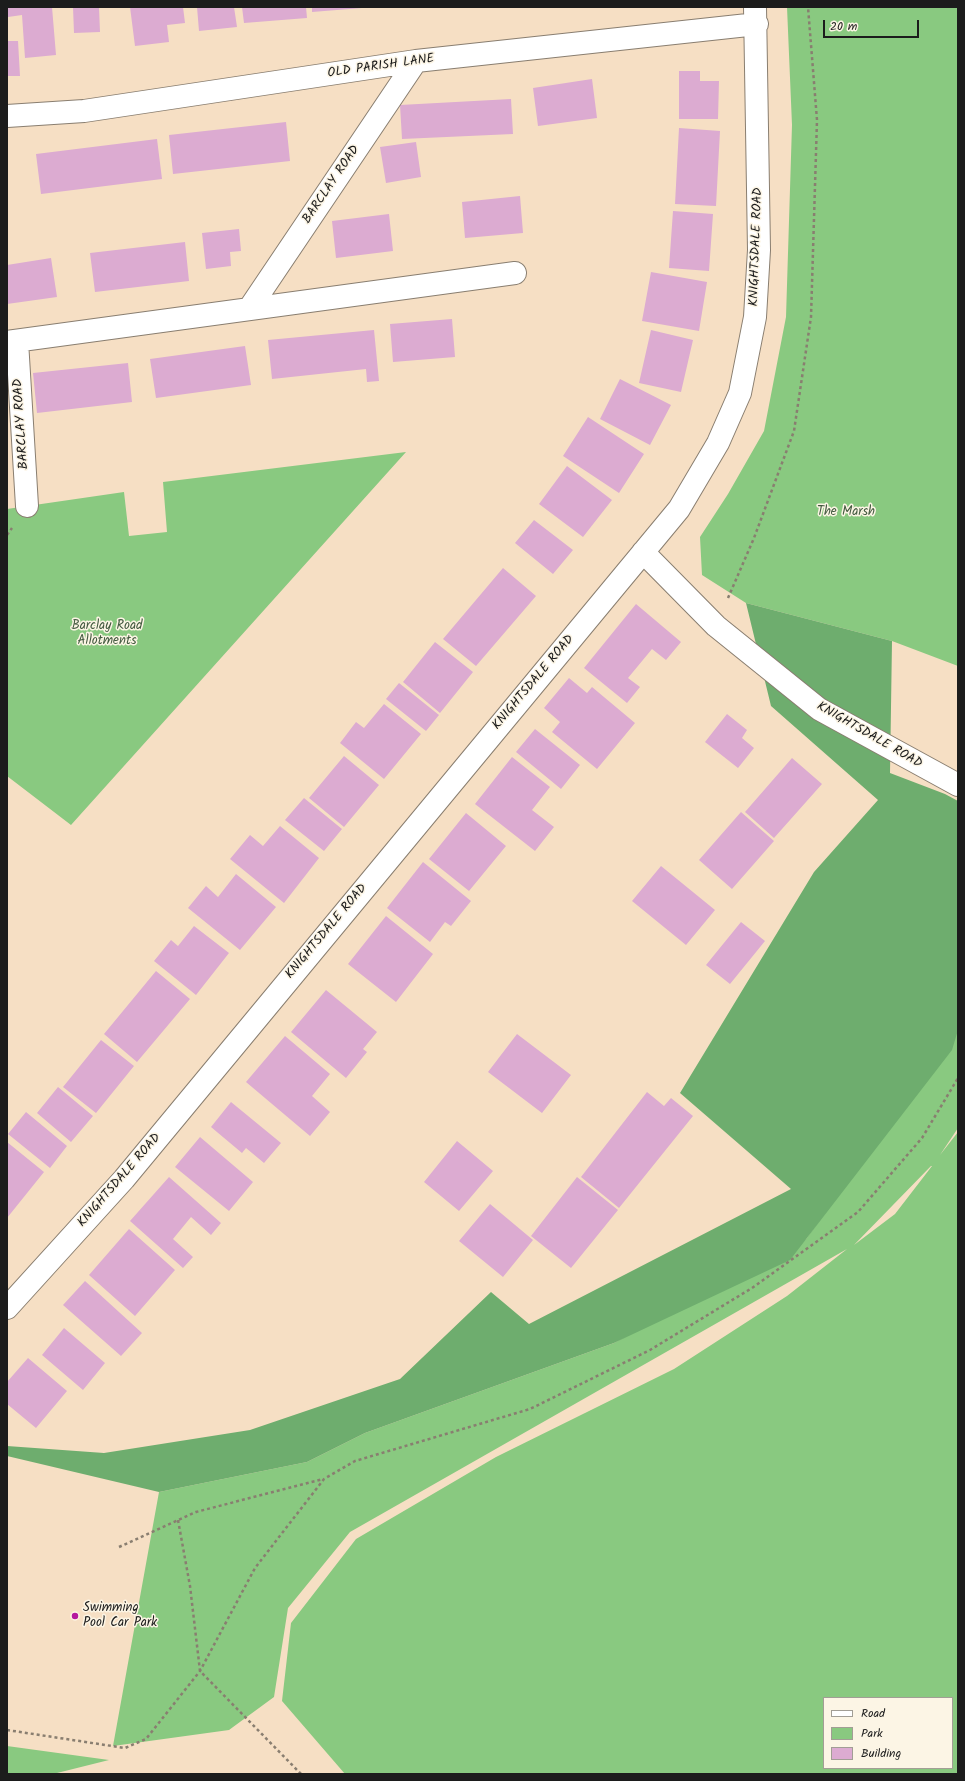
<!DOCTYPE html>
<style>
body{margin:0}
#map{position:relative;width:965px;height:1781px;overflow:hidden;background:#f6dfc4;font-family:Kalam,sans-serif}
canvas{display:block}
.frame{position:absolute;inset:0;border:8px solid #1c1c1c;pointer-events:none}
.legend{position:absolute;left:823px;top:1697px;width:130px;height:72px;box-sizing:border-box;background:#fcf5e5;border:1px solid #a29e95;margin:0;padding:5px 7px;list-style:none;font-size:12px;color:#1c1c1c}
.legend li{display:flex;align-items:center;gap:8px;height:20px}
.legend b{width:20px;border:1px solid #a29e95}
.scale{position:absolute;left:823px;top:20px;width:96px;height:18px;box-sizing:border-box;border:2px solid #1c1c1c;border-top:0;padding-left:5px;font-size:12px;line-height:14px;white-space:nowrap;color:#1c1c1c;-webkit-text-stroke:3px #fcf5e5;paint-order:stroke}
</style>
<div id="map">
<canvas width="965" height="1781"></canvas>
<div class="frame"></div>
<ul class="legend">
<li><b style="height:5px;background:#fff"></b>Road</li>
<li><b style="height:11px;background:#89c980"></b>Park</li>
<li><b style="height:11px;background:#dcabd1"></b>Building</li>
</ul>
<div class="scale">20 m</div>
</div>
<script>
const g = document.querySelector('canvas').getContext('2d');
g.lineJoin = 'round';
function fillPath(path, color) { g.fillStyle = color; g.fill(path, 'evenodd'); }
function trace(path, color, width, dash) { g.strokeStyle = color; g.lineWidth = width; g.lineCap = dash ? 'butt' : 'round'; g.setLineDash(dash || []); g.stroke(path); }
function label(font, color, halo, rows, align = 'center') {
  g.font = font + ' Kalam,sans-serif'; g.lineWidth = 3; g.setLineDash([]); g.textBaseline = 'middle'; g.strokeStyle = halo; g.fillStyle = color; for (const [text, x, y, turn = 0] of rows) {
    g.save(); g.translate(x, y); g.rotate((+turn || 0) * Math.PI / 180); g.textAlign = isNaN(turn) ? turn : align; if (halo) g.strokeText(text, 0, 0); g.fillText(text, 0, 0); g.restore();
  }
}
fillPath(new Path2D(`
 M 787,7 L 958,7 L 958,666 L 892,641 L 746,603 L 702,575 L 700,537 L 728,494 L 764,431 L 786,317 L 792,125 Z
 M 406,452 L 71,825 L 7,776 L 7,509 L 124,492 L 129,536 L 167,532 L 163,482 Z
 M 958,1030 L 958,1128 L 940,1155 L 958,1132 L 958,1774 L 345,1774 L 282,1701 L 291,1623 L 356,1539 L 496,1457 L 674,1369 L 787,1296 L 847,1249 L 350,1532 L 288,1608 L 274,1697 L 229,1730 L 113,1746 L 159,1492 L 307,1462 L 365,1433 L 614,1343 L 806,1239 ZM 932,1166 L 895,1214 L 854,1245 L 931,1166 ZM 824,1698 L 952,1698 L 952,1768 L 824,1768 Z
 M 7,1746 L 109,1760 L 53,1774 L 7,1774 Z`), '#89c980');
fillPath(new Path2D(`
 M 746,603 L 892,641 L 890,773 L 945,794 L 958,801 L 958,1030 L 952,1050 L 790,1260 L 614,1343 L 365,1433 L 307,1462 L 159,1492 L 7,1456 L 7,1446 L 104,1453 L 250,1430 L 400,1379 L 491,1292 L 529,1324 L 791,1189 L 680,1093 L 814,872 L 878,800 L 771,706 Z`), '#6ead6e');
fillPath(new Path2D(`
 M 7,7 L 52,7 L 56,55 L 25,58 L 22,15 L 8,17 Z
 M 73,7 L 99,7 L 100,32 L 74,33 Z
 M 130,7 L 183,7 L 185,23 L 167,25 L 169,42 L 135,46 Z
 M 197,7 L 234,7 L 237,27 L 199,31 Z
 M 242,7 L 306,7 L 307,18 L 244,23 Z
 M 312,7 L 362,7 L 362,8 L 312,12 Z
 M 7,41 L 18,41 L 20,76 L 7,76 Z
 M 679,71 L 700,71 L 700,81 L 719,81 L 718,119 L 679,119 Z
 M 592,79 L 597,118 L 538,126 L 533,88 Z
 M 511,99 L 513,134 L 402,139 L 400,105 Z
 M 286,122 L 290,161 L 173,174 L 169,135 Z
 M 679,128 L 720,131 L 716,206 L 675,204 Z
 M 157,139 L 162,179 L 41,194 L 36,154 Z
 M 416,142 L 421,177 L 386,183 L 380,147 Z
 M 520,196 L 523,233 L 465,238 L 462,202 Z
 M 673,211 L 713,214 L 709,271 L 669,268 Z
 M 389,214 L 393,251 L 336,258 L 332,221 Z
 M 239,229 L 241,251 L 230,252 L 231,266 L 206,269 L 202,233 Z
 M 185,242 L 189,281 L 95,292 L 90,253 Z
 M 51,258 L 57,297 L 7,304 L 7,265 Z
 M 651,272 L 707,282 L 699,331 L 642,321 Z
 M 452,319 L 455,357 L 393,362 L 390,324 Z
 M 374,330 L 379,381 L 367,382 L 366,369 L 272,379 L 268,340 Z
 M 651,330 L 693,340 L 681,392 L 639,383 Z
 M 245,346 L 251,385 L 156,398 L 150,359 Z
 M 128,363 L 132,402 L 37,413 L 33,373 Z
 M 620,379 L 671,405 L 650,445 L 600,419 Z
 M 588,417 L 644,454 L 619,493 L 563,456 Z
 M 567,466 L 612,500 L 583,537 L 539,504 Z
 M 534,520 L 573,550 L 553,574 L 515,543 Z
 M 503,568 L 536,596 L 476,666 L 443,639 Z
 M 636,604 L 681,642 L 666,660 L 652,649 L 628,678 L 640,687 L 627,703 L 584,668 Z
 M 435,642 L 473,672 L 440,713 L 403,682 Z
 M 569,678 L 587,693 L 592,687 L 635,723 L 597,769 L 552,732 L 560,722 L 544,708 Z
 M 399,683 L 439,715 L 426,731 L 386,699 Z
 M 384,704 L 421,734 L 384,779 L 340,743 L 356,722 L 364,728 Z
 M 727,714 L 747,730 L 742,738 L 754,748 L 738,768 L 705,742 Z
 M 535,729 L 580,765 L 561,789 L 516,752 Z
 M 344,756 L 379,785 L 344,827 L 309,798 Z
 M 512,757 L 550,787 L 532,810 L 554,827 L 535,851 L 475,804 Z
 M 792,758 L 822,784 L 774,838 L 745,812 Z
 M 304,798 L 342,829 L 324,851 L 285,820 Z
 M 741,812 L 774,841 L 732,889 L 699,860 Z
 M 466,813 L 506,846 L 469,891 L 429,859 Z
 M 280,826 L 319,858 L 284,903 L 230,859 L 250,835 L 263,846 Z
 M 423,862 L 471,901 L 451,926 L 445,922 L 430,942 L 387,908 Z
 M 661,866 L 715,910 L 686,945 L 632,901 Z
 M 236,874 L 276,907 L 240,950 L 188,908 L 206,886 L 218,897 Z
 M 386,916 L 433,954 L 396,1002 L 348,964 Z
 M 741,922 L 765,941 L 730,984 L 706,965 Z
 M 194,926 L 229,953 L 196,995 L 154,961 L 171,940 L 178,946 Z
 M 156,971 L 190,999 L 137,1062 L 104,1034 Z
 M 326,990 L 377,1032 L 363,1049 L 367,1052 L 346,1078 L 291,1032 Z
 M 517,1034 L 571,1075 L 542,1113 L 488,1072 Z
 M 285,1036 L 330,1074 L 312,1096 L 330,1112 L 310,1136 L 246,1082 Z
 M 101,1040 L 134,1066 L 96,1113 L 63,1087 Z
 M 58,1087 L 93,1116 L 71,1142 L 37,1113 Z
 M 647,1092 L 664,1106 L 671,1098 L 693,1116 L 619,1208 L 581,1177 Z
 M 231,1102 L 281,1143 L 264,1163 L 246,1148 L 242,1153 L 211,1127 Z
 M 26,1112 L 67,1146 L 50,1168 L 8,1134 Z
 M 200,1137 L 253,1182 L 229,1211 L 175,1167 Z
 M 457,1141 L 493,1171 L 459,1211 L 424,1182 Z
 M 7,1142 L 44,1172 L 7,1218 Z
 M 169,1177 L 221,1223 L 211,1235 L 191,1217 L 173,1239 L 193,1257 L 183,1268 L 130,1221 Z
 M 577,1177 L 618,1210 L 571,1268 L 531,1236 Z
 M 490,1204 L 533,1240 L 503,1277 L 459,1241 Z
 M 129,1229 L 175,1270 L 135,1316 L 89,1275 Z
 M 85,1281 L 142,1333 L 121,1356 L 63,1305 Z
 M 64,1328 L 105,1363 L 83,1390 L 42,1355 Z
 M 28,1358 L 67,1391 L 36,1428 L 7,1404 L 7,1382 Z`), '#dcabd1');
const minor = new Path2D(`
 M 7,116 L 84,111 L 416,61 L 757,24
 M 249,309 L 416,61
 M 17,341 L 27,506
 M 7,342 L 515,273
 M 643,552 L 716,626 L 819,709 L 958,785
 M 7,1308 L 124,1179 L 679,509 L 718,443 L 740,393 L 755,317 L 759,250 L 755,7`);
trace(minor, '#897e70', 24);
trace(new Path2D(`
 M 7,535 L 12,528
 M 728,598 L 754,538 L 794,431 L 811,317 L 817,120 L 808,7
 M 178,1520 L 190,1586 L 200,1671 L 301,1774
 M 119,1547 L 196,1512 L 323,1479
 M 7,1730 L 125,1748 L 146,1739 L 200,1671 L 255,1568 L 324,1479 L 355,1461 L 530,1409 L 650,1350 L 752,1288 L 858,1212 L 922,1138 L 958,1078`), '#897e70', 2.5, [3, 3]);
trace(minor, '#fff', 22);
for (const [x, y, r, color] of [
 [75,1616,4,"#b5179e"]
]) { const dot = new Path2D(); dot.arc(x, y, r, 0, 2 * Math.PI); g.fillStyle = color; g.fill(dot); trace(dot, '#fcf5e5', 1.5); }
label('13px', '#1c1c1c', '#fcf5e5', [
 ["OLD PARISH LANE",381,67,-8],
 ["BARCLAY ROAD",332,185,-56],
 ["KNIGHTSDALE ROAD",757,247,-88],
 ["BARCLAY ROAD",22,424,-94],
 ["KNIGHTSDALE ROAD",534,683,-50],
 ["KNIGHTSDALE ROAD",869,736,30],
 ["KNIGHTSDALE ROAD",327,932,-50],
 ["KNIGHTSDALE ROAD",120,1181,-49]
]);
label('13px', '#42593f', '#fcf5e5', [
 ["The Marsh",846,513],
 ["Barclay Road",107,627],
 ["Allotments",107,642]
]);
label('13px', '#1c1c1c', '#fcf5e5', [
 ["Swimming",83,1609],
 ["Pool Car Park",83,1624]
], 'left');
</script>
